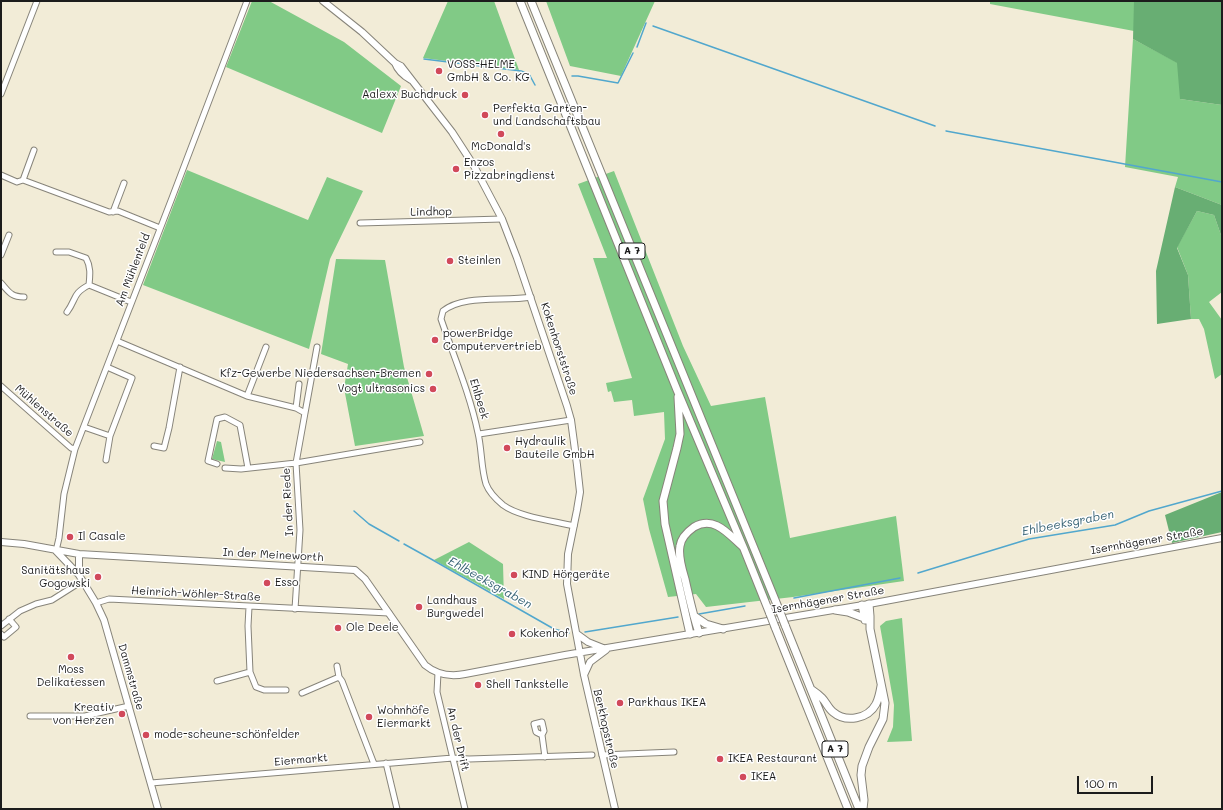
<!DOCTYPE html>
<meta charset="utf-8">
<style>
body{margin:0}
#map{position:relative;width:1223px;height:810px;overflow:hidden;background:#f2ecd7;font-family:Mali,sans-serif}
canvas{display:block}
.frame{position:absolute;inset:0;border:2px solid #1c1c1c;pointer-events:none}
.scale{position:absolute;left:1077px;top:776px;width:76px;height:18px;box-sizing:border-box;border:2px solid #1c1c1c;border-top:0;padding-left:5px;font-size:12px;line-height:14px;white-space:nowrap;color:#1c1c1c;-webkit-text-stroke:3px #fff;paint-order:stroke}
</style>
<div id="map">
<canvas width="1223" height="810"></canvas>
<div class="frame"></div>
<div class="scale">100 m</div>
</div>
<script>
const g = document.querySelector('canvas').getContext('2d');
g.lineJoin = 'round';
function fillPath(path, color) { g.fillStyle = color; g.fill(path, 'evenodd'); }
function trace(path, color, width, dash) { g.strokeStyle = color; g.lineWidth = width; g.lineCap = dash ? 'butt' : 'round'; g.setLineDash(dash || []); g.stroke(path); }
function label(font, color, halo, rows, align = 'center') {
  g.font = font + ' Mali,sans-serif'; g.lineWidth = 3; g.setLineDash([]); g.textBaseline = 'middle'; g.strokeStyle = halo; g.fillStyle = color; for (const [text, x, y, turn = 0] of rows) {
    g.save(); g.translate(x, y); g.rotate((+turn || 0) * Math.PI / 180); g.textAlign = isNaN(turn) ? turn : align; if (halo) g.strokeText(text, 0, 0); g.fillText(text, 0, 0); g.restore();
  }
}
fillPath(new Path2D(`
 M 252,1 L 269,1 L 344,42 L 401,86 L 382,133 L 226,67 Z
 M 448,1 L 494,1 L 519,70 L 423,58 Z
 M 546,1 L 655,1 L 621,76 L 570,66 Z
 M 990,1 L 1134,1 L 1134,31 L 990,4 Z
 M 1133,39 L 1180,64 L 1180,99 L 1222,105 L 1222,205 L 1175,187 L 1178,177 L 1125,167 Z
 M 187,170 L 308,220 L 327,177 L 363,191 L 330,259 L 309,349 L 143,285 Z
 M 614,171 L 683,346 L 711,406 L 765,397 L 790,538 L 896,516 L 904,581 L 793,597 L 706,607 L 696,594 L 668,597 L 649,529 L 643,499 L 665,439 L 664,412 L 634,416 L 632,400 L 614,402 L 611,391 L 608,392 L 606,383 L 632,378 L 593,258 L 607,258 L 578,184 Z
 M 1197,211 L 1214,215 L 1222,238 L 1222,292 L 1209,302 L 1222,320 L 1222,374 L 1215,379 L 1204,329 L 1199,319 L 1191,319 L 1188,275 L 1177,247 Z
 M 336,259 L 385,260 L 404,367 L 424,436 L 355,446 L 344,388 L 348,364 L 321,354 Z
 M 217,441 L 221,442 L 225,462 L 212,459 Z
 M 469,542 L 503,564 L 504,599 L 434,560 Z
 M 902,618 L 912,741 L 887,742 L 893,727 L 894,705 L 880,626 L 886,621 Z`), '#81ca86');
fillPath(new Path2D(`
 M 1134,1 L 1222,1 L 1222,105 L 1180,99 L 1177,63 L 1133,39 Z
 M 1175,187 L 1222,205 L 1222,238 L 1214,215 L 1197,211 L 1177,248 L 1188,275 L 1191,319 L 1157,324 L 1156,271 Z
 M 1222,492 L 1222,532 L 1172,543 L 1165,515 Z`), '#68ae73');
trace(new Path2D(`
 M 653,26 L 935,126
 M 637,47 L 646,23
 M 424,59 L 521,71 L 529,74 L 535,85
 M 572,76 L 578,76 L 618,83 L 633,53
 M 946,131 L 1222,182
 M 354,511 L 369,524 L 399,541
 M 404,544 L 431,559 L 554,629 L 569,633
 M 918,573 L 1029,539 L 1115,525 L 1149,511 L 1222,491
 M 794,598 L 900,578
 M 699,614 L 745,606
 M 585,632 L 678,617`), '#51a7cd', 1.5);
const minor = new Path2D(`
 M 1,94 L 37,1
 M 1,175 L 17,182 L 23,180 L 109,212 L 118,211 L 160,228
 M 23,180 L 34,150
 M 113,212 L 124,183
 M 360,223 L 502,219
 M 56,252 L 69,252 L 86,258 C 91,267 90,275 89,285 C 72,294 77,298 67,312
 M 1,255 L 9,235
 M 1,283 C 9,292 11,297 24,297
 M 89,285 L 131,302
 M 531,297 C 504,302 464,294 443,311 L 441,319 C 454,357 470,394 478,433 C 482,450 481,468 486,484 C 489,492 497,500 503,505 C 519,517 554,521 574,526
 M 117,341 L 247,396 L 296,408
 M 1,386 L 71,448 L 75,449
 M 247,396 L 266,347
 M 305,413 L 317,347
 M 84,427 L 110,436 L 132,378 L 107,367
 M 479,434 L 571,420
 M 154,446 L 164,448 L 169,428 L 180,367
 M 106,460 L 110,436
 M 217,464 L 208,461 L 217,419 L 225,417 L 240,425 L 248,468
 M 225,468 L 241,469 L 296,463 L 420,442
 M 56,551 L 59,538 L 64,494 L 75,449 L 172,198 L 247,1
 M 96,603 L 109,599 L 389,613
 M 249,607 L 248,626 L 250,672 L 256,687 L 264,690 L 286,690
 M 295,609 L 300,530 L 296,463 L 305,413 L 296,408 L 299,384
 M 1,626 L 20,611 L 36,604 L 52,600 L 82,581
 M 1,634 L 4,637 L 16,627 L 9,619
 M 337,666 L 339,677
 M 438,673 L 437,692 L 465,809
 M 217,681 L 250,672
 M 302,693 L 339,677 L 342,681 L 374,764
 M 30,716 L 85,716 L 129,706
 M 542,735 L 536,732 L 534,724 L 542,722 L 544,731 L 542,735 L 545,757
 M 602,755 L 674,752
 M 386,763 L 397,809
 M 151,783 L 453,758 L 469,759 L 592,755`);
const major = new Path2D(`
 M 323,1 L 362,32 L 395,63 L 401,66 L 452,132 L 474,166 L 502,219 L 517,258 L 567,406 L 571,420 L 577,465 L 580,492 L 577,510 L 568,554 L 567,584 L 584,675 L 615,809
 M 395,63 C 398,71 404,76 411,80
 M 1,542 L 24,544 L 79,554 L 355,570 L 365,579 L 425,665 C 437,675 450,677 465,674 L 565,655 L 869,604 L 1222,538
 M 56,551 L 79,575
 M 79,554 L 79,575 L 96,603 L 104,620 L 158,809
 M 577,634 L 588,642 L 603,648
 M 584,675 L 590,662 L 606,650`);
const highway = new Path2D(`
 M 520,1 L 677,390 L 744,549 L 770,614
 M 531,1 L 780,612
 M 678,397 L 680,434 L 677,448 L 663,501 L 665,524 L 690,634
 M 862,605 L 865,620
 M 835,610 L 848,612 L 864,618
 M 694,616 L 706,624 L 723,629
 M 785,625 L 859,809
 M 775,627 L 848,809
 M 699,633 C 693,615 689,597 685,579 C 682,569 678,557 680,546 C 681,538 687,532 694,527 C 715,515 729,535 743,547
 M 812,690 C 815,692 819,695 822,698 C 826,702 828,708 833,712 C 846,723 868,719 876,704 C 879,698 880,692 881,686
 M 863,809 L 864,800 L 861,775 L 862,766 L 869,747 L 883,719 L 885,703 L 870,629 L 870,616 L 869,604`);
trace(minor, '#87847a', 7);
trace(major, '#87847a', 8);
trace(highway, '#87847a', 9);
trace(minor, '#fff', 5);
trace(major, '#fff', 6);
trace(highway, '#fff', 7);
const highwayBridge = new Path2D(`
 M 780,612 L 785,625
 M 770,614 L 775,627`);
trace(highwayBridge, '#87847a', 9, []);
trace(highwayBridge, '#fff', 7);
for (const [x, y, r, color] of [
 [439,71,4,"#d1495b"],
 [465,95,4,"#d1495b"],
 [485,115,4,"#d1495b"],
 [501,134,4,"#d1495b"],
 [456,169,4,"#d1495b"],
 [450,261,4,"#d1495b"],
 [435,340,4,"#d1495b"],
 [429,374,4,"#d1495b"],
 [433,389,4,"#d1495b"],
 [507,448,4,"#d1495b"],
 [70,537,4,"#d1495b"],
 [514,575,4,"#d1495b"],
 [98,577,4,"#d1495b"],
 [267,583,4,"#d1495b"],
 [419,607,4,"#d1495b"],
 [338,628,4,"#d1495b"],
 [512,634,4,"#d1495b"],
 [71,657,4,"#d1495b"],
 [478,685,4,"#d1495b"],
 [620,703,4,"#d1495b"],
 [122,714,4,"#d1495b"],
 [369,717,4,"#d1495b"],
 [146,735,4,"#d1495b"],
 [720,759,4,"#d1495b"],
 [743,777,4,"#d1495b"]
]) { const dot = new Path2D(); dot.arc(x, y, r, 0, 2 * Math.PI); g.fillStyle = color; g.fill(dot); trace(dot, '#fff', 1.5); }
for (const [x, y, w] of [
 [632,251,26],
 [835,749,26]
]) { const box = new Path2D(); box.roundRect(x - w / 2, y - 8, w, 16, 3); g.fillStyle = '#fff'; g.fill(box); trace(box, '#1c1c1c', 1); }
label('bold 10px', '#1c1c1c', null, [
 ["A 7",632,251],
 ["A 7",835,749]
]);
label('11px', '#1c1c1c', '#fff', [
 ["VOSS-HELME",447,65],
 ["GmbH & Co. KG",447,78],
 ["Aalexx Buchdruck",457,95,"right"],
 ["Perfekta Garten-",493,109],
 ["und Landschaftsbau",493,122],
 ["McDonald's",501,147,"center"],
 ["Enzos",464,163],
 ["Pizzabringdienst",464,176],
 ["Steinlen",458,261],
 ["powerBridge",443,334],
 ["Computervertrieb",443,347],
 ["Kfz-Gewerbe Niedersachsen-Bremen",421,374,"right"],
 ["Vogt ultrasonics",425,389,"right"],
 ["Hydraulik",515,442],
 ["Bauteile GmbH",515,455],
 ["Il Casale",78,537],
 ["Sanitätshaus",90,571,"right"],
 ["Gogowski",90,584,"right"],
 ["KIND Hörgeräte",522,575],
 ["Esso",275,583],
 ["Landhaus",427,601],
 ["Burgwedel",427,614],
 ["Ole Deele",346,628],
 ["Kokenhof",520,634],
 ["Moss",71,670,"center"],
 ["Delikatessen",71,683,"center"],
 ["Shell Tankstelle",486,685],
 ["Parkhaus IKEA",628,703],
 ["Kreativ",114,708,"right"],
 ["von Herzen",114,721,"right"],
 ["Wohnhöfe",377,711],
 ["Eiermarkt",377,724],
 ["mode-scheune-schönfelder",154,735],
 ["IKEA Restaurant",728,759],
 ["IKEA",751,777]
], 'left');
label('11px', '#1c1c1c', '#fff', [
 ["Lindhop",431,212,-1],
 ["Am Mühlenfeld",133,270,-69],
 ["Kokenhorststraße",559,349,72],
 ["Ehlbeek",479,399,73],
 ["Mühlenstraße",44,411,41],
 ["In der Riede",288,502,-93],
 ["Isernhägener Straße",1147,541,-10],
 ["In der Meineworth",273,555,3],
 ["Heinrich-Wöhler-Straße",196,594,3],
 ["Isernhägener Straße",828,600,-10],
 ["Dammstraße",131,677,74],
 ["Berkhopstraße",606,729,77],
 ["An der Drift",458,739,77],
 ["Eiermarkt",301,760,-5]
]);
label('italic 12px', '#366274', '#fff', [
 ["Ehlbeeksgraben",1068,523,-11],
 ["Ehlbeeksgraben",490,583,29]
]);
</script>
